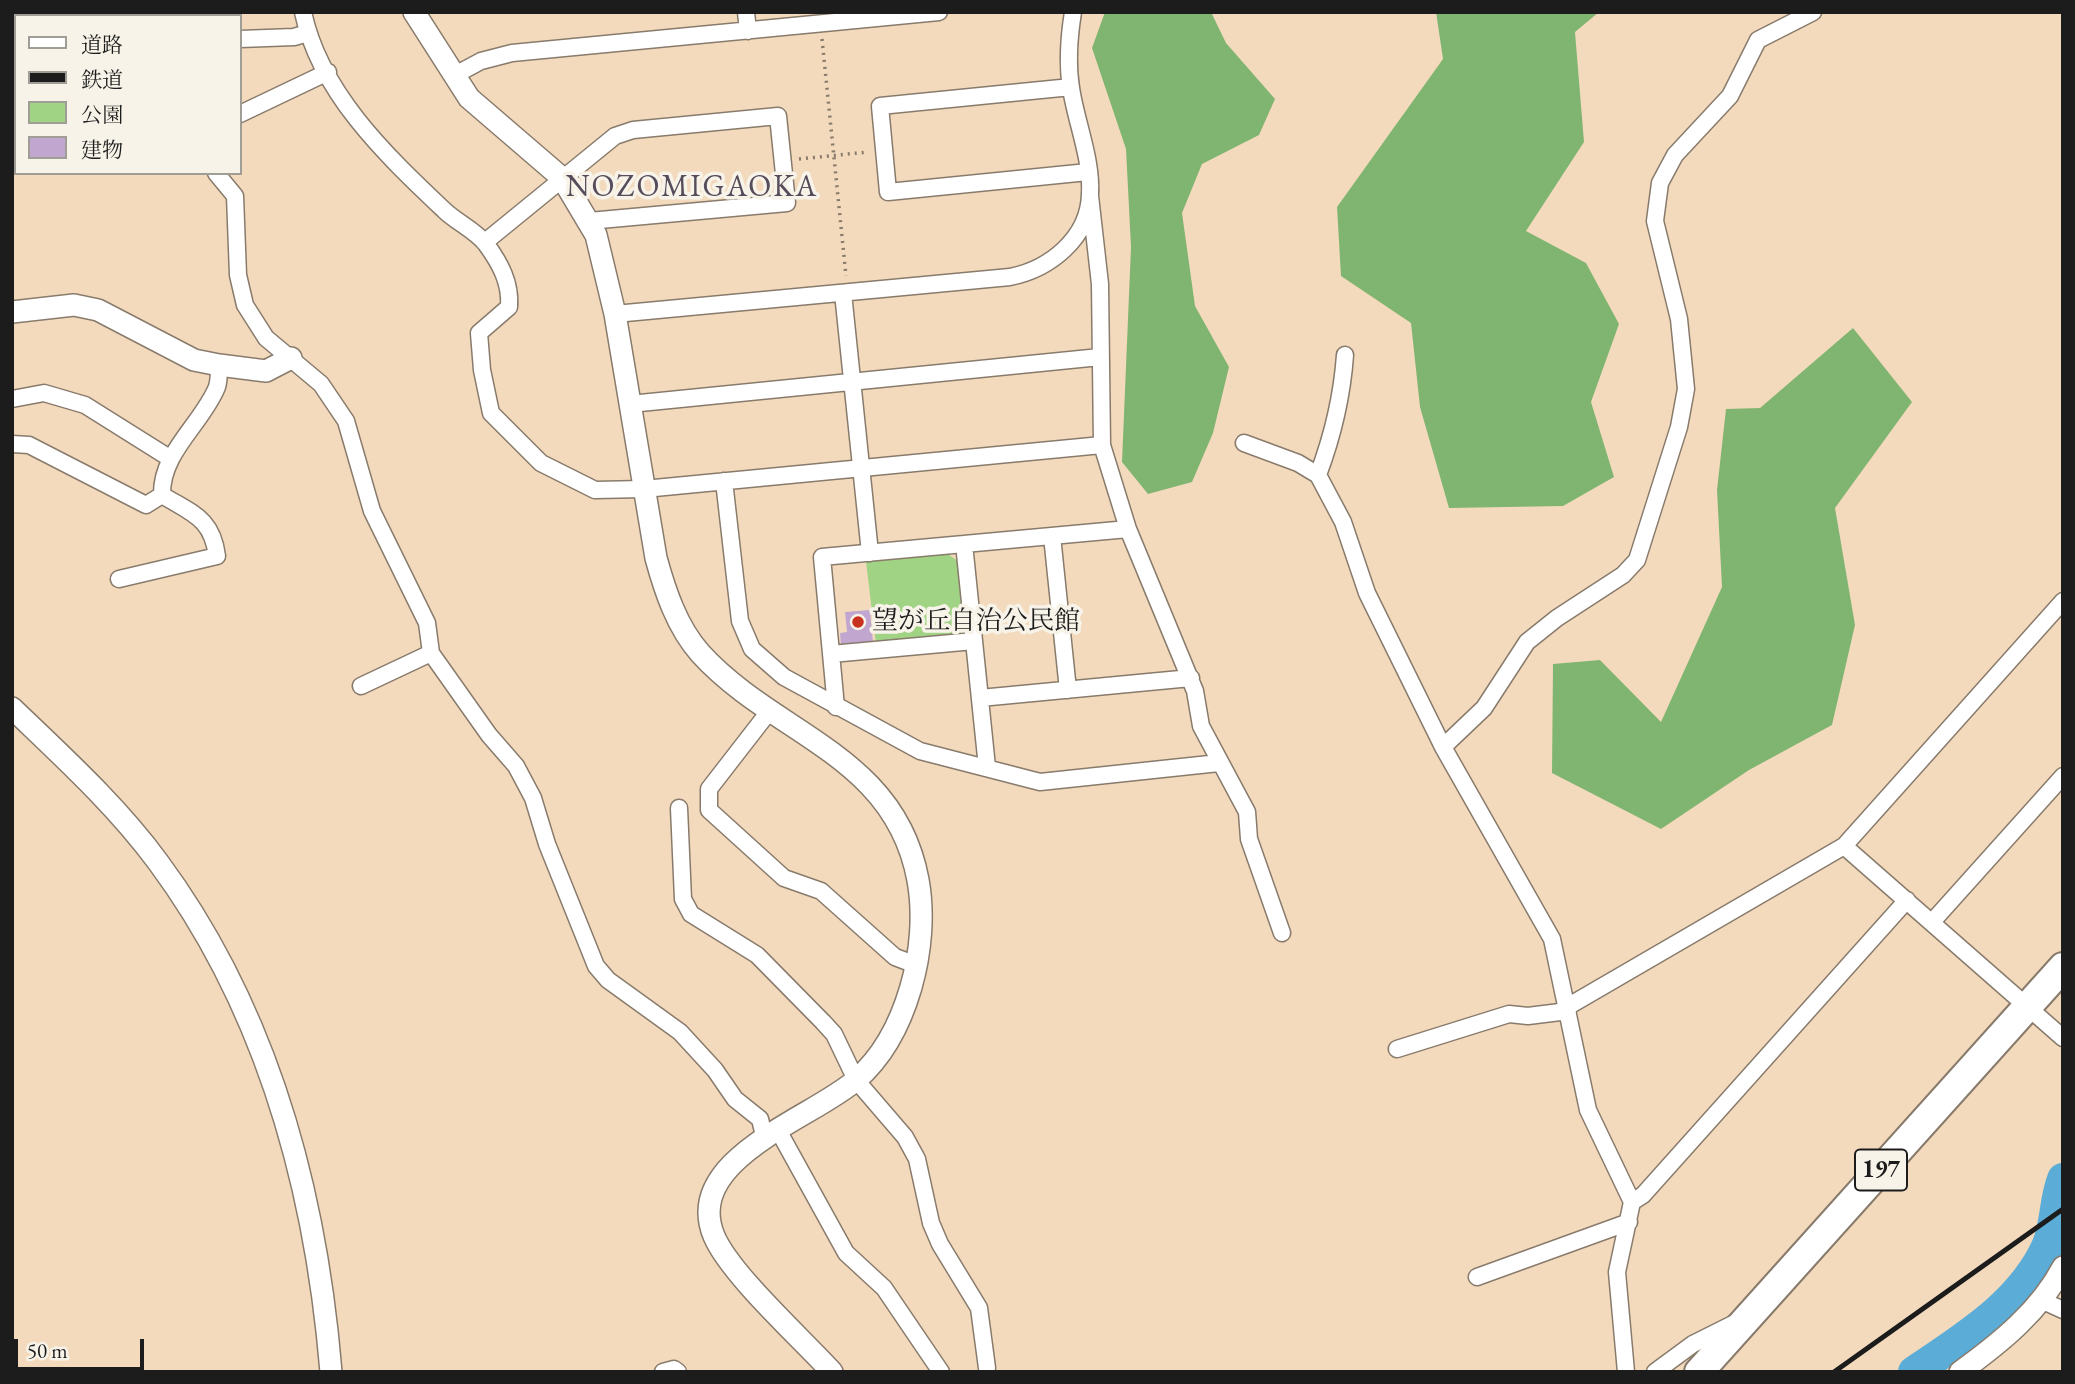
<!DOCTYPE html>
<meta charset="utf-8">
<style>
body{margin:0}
#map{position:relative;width:2075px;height:1384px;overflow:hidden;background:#f4dabd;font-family:"EB Garamond","Noto Serif JP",serif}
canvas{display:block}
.frame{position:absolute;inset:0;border:14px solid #1c1c1c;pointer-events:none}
.legend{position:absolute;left:14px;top:14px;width:228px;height:161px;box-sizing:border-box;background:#f7f3e8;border:2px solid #9f9d96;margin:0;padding:9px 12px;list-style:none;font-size:21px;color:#1c1c1c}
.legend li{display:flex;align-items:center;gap:14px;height:35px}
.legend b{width:35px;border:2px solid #9f9d96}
.scale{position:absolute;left:14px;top:1339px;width:130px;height:32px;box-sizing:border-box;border:4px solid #1c1c1c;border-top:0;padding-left:9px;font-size:21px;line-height:24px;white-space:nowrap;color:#1c1c1c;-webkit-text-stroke:5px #f7f3e8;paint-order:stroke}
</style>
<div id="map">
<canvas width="2075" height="1384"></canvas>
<div class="frame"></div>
<ul class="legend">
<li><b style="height:9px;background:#fff"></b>道路</li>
<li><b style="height:9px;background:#1c1c1c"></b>鉄道</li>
<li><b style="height:19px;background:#a0d383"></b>公園</li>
<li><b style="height:19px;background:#c1a6d0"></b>建物</li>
</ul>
<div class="scale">50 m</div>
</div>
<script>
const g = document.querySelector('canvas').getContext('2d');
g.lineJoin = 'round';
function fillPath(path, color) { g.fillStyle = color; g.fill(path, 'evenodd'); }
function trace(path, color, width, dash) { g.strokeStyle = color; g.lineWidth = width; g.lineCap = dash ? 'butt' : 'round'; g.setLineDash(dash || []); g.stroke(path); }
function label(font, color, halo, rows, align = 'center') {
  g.font = font + ' "EB Garamond","Noto Serif JP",serif'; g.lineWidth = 7; g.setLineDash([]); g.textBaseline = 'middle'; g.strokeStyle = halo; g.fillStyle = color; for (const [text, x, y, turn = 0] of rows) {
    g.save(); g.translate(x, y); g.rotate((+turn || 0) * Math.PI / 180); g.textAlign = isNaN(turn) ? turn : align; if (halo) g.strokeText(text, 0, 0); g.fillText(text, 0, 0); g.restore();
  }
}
fillPath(new Path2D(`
 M 948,554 L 959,562 L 966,636 L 876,644 L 866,562 Z`), '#a0d383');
fillPath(new Path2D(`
 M 1105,12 L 1211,12 L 1226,43 L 1275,99 L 1259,135 L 1202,164 L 1182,213 L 1195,306 L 1229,367 L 1213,433 L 1192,482 L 1148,494 L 1122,462 L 1131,247 L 1126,149 L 1092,48 Z
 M 1436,12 L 1599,12 L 1575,32 L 1584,142 L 1526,231 L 1586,263 L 1619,324 L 1591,402 L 1614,477 L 1563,506 L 1449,508 L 1420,407 L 1411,323 L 1341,276 L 1337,207 L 1443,59 Z
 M 1853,328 L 1912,402 L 1835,508 L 1855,625 L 1832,725 L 1749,770 L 1661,829 L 1552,773 L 1553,664 L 1600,660 L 1661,722 L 1722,587 L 1717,490 L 1726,409 L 1760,408 Z`), '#80b571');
trace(new Path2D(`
 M 1914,1372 C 1964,1338 2021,1304 2047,1247 C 2057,1225 2054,1202 2063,1179`), '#5bacd6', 32);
fillPath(new Path2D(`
 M 870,610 L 873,642 L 841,646 L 840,633 L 847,632 L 845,612 Z`), '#c1a6d0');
const street = new Path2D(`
 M 17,12 L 24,16
 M 141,12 L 148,16
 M 303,12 C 320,93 386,155 444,210 C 456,222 475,230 486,244 C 500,263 511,283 509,307 L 479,333 L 482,370 L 491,413 L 541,463 L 595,490 L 644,489 L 1102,445
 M 746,12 L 748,31
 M 240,39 L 294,37 L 308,33
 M 453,76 L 481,61 L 512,53 L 939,12
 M 1071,87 L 880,106 L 888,192 L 1088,172
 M 240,114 L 328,72
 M 216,173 L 235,196 L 238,275 L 245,305 L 266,338 L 321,384 L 346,421 L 372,511 L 427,623 L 431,653 L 361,686
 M 1090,196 L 1100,284 L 1102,445 L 1128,529 L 1195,691 L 1201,726 L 1247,812 L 1249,839 L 1282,933
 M 485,242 L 615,136 L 633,130 L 778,116 L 787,203 L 589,221
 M 843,293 L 870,553
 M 615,314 L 1010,277 C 1050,269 1089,238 1090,194 C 1092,159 1076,122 1071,88 C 1067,63 1069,37 1073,12
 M 12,399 L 44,393 L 85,405 L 171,459
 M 630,404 L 1100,357
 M 1244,443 L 1298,463 L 1318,475 L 1343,522 L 1367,593 L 1443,747 L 1552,939 L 1588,1110 L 1632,1202 L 1617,1272 L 1626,1372
 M 12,444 L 29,445 L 146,505 L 162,495 C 161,452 202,424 217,387 C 219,381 219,371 219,365
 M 1318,475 C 1333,435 1342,398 1345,355
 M 724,481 L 740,621 L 752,649 L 784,677 L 920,751 L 1040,782 L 1219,763
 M 1052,536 L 1068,690
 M 964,544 L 987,767
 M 119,579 L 217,556 C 212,518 193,514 162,495
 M 431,653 L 489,735 L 516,766 L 533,798 L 547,844 L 596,966 L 608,980 L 680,1032 L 715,1070 L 735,1099 L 760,1119 L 764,1136
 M 831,654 L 974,641
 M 980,698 L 1191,678
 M 836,707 L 822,557 L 1128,529
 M 771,709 L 709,789 L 709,810 L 784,878 L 821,891 L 895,957 L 916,965
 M 1443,747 L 1484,708 L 1527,642 L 1557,618 L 1623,575 L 1637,560 L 1679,427 L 1686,389 L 1679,319 L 1655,221 L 1660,183 L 1675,155 L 1730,96 L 1758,40 L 1813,12
 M 679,808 L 683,899 L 691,914 L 757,955 L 823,1022 L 834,1034 L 856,1080 L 905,1137 L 917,1159 L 931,1223 L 940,1244 L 979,1308 L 987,1368
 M 1844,846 L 2063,1038
 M 1932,922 L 2063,776
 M 1567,1007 L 1844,846 L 2063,601
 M 1397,1049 L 1509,1014 L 1528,1016 L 1568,1011
 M 778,1130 L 846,1253 L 884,1288 L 941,1372
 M 1632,1202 L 1643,1195 L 1907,900
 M 1477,1277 L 1629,1222
 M 2041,1300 L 2063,1310
 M 663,1372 L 674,1369 L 678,1372
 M 1655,1372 L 1693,1344 L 1733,1324`);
const secondary = new Path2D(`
 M 414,12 L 469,98 L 562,178 L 596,235 L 615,314 L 656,558 C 665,591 677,627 700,653 C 774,735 895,754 918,880 C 930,946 907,1036 856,1080 C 813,1118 682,1159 714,1236 C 730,1274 801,1338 832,1372
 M 12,312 L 74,305 L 98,310 L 194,360 L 219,365 L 266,371 L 291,358
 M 12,708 C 63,757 116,805 158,862 C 267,1009 316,1191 331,1372
 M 1960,1372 C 2000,1343 2040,1311 2063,1267`);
const highway = new Path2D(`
 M 1699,1372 L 2063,967`);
trace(street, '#887b6c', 19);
trace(secondary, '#887b6c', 24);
trace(highway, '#887b6c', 32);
trace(new Path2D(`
 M 822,39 L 846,276
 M 799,159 L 868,152`), '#887b6c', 3.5, [2, 5]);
trace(street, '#fff', 16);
trace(secondary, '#fff', 21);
trace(highway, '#fff', 28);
trace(new Path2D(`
 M 1834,1372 L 2063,1209`), '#1c1c1c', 5);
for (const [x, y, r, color] of [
 [858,622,7,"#c8321e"]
]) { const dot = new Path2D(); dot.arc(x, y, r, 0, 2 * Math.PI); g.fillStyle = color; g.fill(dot); trace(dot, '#f7f3e8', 2.5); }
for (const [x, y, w] of [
 [1881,1170,52]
]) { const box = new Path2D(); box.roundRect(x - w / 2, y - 20.5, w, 41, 5); g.fillStyle = '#f7f3e8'; g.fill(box); trace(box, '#1c1c1c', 2); }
label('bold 24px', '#1c1c1c', null, [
 ["197",1881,1170]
]);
label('26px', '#1c1c1c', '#f7f3e8', [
 ["望が丘自治公民館",872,622]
], 'left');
g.letterSpacing = '2px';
label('30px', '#564c5b', '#f7f3e8', [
 ["NOZOMIGAOKA",692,188]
]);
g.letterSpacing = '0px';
</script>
